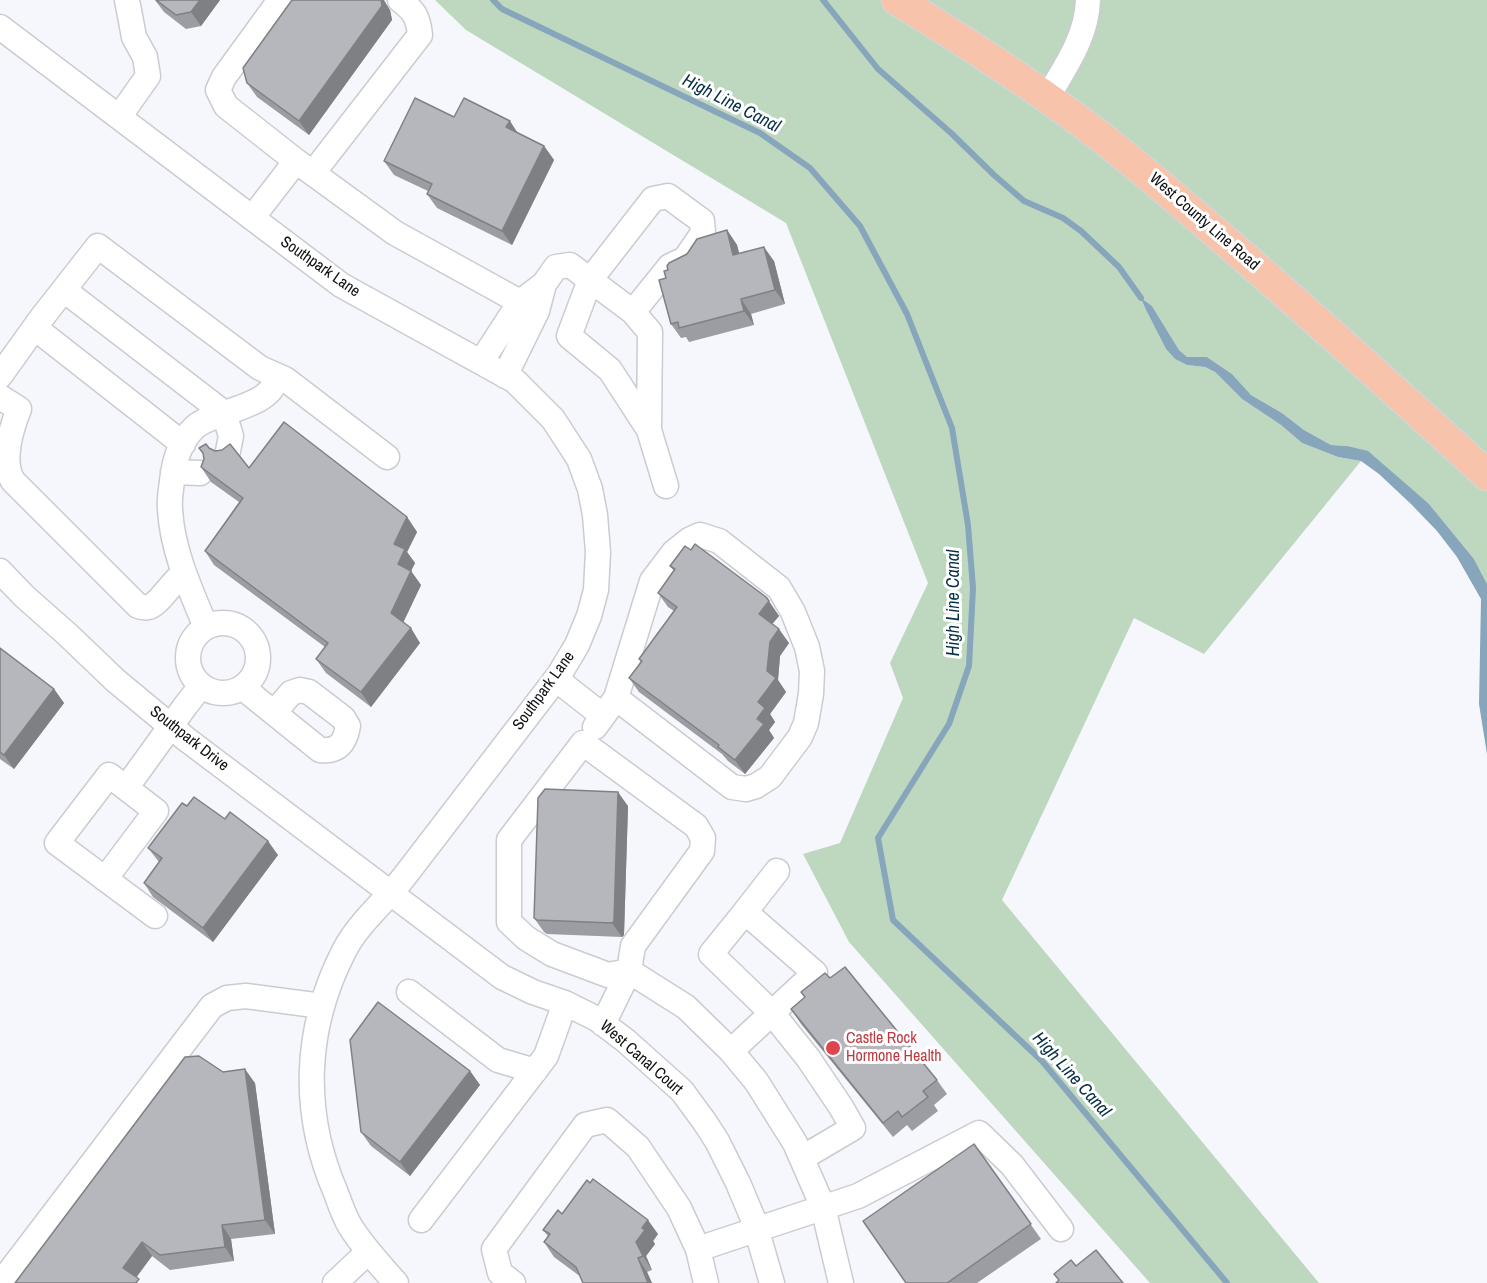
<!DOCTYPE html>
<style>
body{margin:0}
canvas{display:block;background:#f5f7fc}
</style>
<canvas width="1487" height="1283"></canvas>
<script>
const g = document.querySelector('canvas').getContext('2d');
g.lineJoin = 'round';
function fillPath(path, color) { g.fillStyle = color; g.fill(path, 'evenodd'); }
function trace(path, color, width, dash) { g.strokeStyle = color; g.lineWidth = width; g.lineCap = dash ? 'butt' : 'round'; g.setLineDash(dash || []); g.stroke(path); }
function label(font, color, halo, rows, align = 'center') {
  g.font = font + ' "Archivo Narrow",sans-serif'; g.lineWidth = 6; g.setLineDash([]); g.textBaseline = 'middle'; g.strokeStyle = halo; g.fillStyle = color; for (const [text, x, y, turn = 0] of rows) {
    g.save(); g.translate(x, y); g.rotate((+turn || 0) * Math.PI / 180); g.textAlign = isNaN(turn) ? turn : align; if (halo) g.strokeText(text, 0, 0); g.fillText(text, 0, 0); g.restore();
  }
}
fillPath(new Path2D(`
 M 435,0 L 1487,0 L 1487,584 L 1474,559 L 1429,504 L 1347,446 L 1331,445 L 1304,430 L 1282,413 L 1251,395 L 1232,374 L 1207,357 L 1187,357 L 1179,350 L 1152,306 L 1142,299 L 1146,310 L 1166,349 L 1175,359 L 1187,365 L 1205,367 L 1215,372 L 1242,399 L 1281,425 L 1302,443 L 1338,457 L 1361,461 L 1204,654 L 1134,618 L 1002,900 L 1319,1283 L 1150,1283 L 849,942 L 803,854 L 840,843 L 903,698 L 890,663 L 928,583 L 786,223 L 466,30 Z`), '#bed8c0');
fillPath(new Path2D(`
 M 1141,298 L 1152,306 L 1179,350 L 1187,357 L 1207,357 L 1232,374 L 1251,395 L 1282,413 L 1304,430 L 1331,445 L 1347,446 L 1368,451 L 1429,504 L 1474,559 L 1487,584 L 1487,754 L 1479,704 L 1481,599 L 1457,557 L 1437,531 L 1411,504 L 1379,474 L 1361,461 L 1338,457 L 1302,443 L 1281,425 L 1242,399 L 1215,372 L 1205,367 L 1187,365 L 1175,359 L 1166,349 L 1146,310 Z`), '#87a5bb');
trace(new Path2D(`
 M 493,0 L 502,9 L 760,133 L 810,168 L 860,226 L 907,314 L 952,428 L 968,525 L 973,588 L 969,666 L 949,724 L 878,838 L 893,920 L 1042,1061 L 1227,1283
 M 823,0 L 878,69 L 951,133 L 994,175 L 1024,201 L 1063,218 L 1081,231 L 1119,267 L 1141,298`), '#87a5bb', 6);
const minor = new Path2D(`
 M 280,0 L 224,77 L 218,90 L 226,106 L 296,161
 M 0,27 L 341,285 L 515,381 L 553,419 L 579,459 L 590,489 L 595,515 L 598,552 L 596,590 L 589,616 L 577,645 L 559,675 L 404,877 C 385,902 359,922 344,951 C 304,1029 301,1112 336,1193 C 340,1204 344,1216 350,1226 C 363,1247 380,1265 396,1283
 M 1047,98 C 1065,67 1087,37 1088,0
 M 119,117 L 148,76 L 145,57 L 134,37 L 127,0
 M 313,173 L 420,35 C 418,16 414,11 400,0
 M 252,218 L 296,161 L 395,233 L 520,302
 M 544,284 L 556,267 L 570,265 L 633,312 L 650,332 L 649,430 L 666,486
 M 64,290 L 224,413 L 231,436 L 228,451
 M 633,312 L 670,266 L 685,259 L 703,233 L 702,221 L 668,196 L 653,199 L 590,280 L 569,336 L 610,370 L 649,430
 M 35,328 L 183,444
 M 481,362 L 520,302 L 544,284 L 537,311 L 505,376
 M 0,376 L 40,320 L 98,246 L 260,368 L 285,379 L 387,457
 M 0,397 L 19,409 C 11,429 1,462 13,481 L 138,606 C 141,607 146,608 148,607 C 158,606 173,580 184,573
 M 173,472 L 200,473
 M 0,571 L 24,596 L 68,635 L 115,680 L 186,739 L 502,977 L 533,992 L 565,1003 L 597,1019 L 626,1041 L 682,1091 L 704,1121 L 717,1141 L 738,1183 L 754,1221 L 772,1283
 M188 658a35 35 0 1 1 70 0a35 35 0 1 1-70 0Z
 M 206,627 C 190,589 172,550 170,509 C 169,500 171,490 172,481 C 174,461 180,441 195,427 C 214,410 278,407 275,375
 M 556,679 L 603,716 L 595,727
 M 243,688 L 320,750 C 338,752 345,743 348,726 L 343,718 L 309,692 L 300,690 L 291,693 L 274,713
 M 603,716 L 616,698 L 732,787 L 746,789 L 756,786 L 770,777 L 800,737 L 806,723 L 811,694 L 812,671 L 807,647 L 793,612 L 779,588 L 719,541 L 700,535 L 689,540 L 674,552 L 652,581 L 616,698
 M 583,743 L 696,826 L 703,838 L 702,851 L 633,946 L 629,971 L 608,975 L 552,954 L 526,938 L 509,922 L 509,840 Z
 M 105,879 L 156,811 L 126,788
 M 745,912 L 777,871
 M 155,916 L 57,843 L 109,775 L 126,788 L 186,705 L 201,686
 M 409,992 L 498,1060 L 535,1071
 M 603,1024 L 629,971 L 686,1007 L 731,1051 L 756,1081 L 795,1143 L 823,1207 L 841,1283
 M 731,1051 L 815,973 L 745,912 L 711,954 L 772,1013 L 808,1058 L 841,1107 L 853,1128 L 802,1158
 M 421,1220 L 546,1056 L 565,1003
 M 698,1249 L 858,1196 L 979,1133 L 1012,1165 L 1061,1229
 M 1,1283 L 212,1006 L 227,998 L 246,996 L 322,1006
 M 335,1283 L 368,1252
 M 513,1283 L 500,1273 L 494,1249 L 585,1125 L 607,1120 L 638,1147 L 679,1208 L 698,1249 L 706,1283`);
const major = new Path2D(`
 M 897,0 C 966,42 1036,87 1101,137 C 1147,173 1192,212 1236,250 C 1321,324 1404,399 1487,475`);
trace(minor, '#caccd1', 27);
trace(major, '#d4d4d4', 33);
trace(minor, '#fff', 24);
trace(major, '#f7c4ab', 30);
fillPath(new Path2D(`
 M 155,0 L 220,0 L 201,26 L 186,29 L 164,12 Z
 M 390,10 L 392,20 L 309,135 L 257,97 L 247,83 Z
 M 454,117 L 518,133 L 544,146 L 554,160 L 512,245 L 437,208 L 427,194 L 428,191 L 394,175 L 384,161 Z
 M 727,230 L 737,245 L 739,253 L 774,261 L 785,304 L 751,314 L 754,325 L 689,342 L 686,337 L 681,338 L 671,324 L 668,270 L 687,254 Z
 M 199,448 L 209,448 L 249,468 L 407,517 L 417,532 L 407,552 L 415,563 L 411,571 L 421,585 L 403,623 L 420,643 L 371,707 L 326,673 L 316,659 L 325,647 L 214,565 L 205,551 L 239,502 L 211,482 L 201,467 L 204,459 L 203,454 Z
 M 691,550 L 766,597 L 779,616 L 772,624 L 789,643 L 780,656 L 778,680 L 786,692 L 770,714 L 775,722 L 769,730 L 774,738 L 745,774 L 728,761 L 722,754 L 639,692 L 629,678 L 641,662 L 639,659 L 674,611 L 668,607 L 658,593 L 674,571 L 670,566 Z
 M 0,648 L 54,689 L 64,703 L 14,769 L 0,759 Z
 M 187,806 L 225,819 L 278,855 L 213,942 L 153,897 L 144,883 L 159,862 L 148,848 Z
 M 628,806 L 624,935 L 622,937 L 547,934 L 544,932 L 534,918 Z
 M 830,978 L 937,1080 L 947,1094 L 934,1105 L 938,1111 L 912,1131 L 907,1125 L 893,1137 L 801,1024 L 791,1009 L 805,998 L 801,992 Z
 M 470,1071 L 480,1085 L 410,1176 L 371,1146 L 361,1132 Z
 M 223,1072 L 255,1083 L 275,1234 L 231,1239 L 234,1261 L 170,1270 L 152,1256 L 136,1277 L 15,1283 Z
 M 974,1144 L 1041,1239 L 977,1283 L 906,1283 Z
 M 590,1183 L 658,1234 L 653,1241 L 655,1244 L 646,1256 L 652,1270 L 647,1272 L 652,1283 L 583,1283 L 581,1277 L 554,1257 L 544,1242 L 548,1236 L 543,1230 L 562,1214 Z`), '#9c9da2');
fillPath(new Path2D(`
 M 200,0 L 220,0 L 201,26 L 191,12 Z
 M 381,0 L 384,0 L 390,10 L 392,20 L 309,135 L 299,121 Z
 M 510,121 L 519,135 L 506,127 Z
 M 544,146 L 554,160 L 512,245 L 502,231 Z
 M 727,230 L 737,245 L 743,269 L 733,255 Z
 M 764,247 L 774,261 L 785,304 L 775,290 Z
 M 741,299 L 751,314 L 754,325 L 744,311 Z
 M 407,517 L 417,532 L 407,552 L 415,563 L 411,571 L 421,585 L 401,627 L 391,613 L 398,564 L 394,544 Z
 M 766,597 L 779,616 L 769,628 L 759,614 Z
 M 411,628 L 420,643 L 371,707 L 361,692 Z
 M 779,629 L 789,643 L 780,656 L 778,680 L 786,692 L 770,714 L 775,722 L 769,730 L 774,738 L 745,774 L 735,760 L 757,719 L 758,702 L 767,671 L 770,642 Z
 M 54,689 L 64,703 L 14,769 L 4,755 Z
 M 618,792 L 628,806 L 624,935 L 622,937 L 612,923 Z
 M 268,841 L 278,855 L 213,942 L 203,928 Z
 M 245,1069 L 255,1083 L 275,1234 L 265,1220 Z
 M 470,1071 L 480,1085 L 410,1176 L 400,1162 Z
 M 648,1220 L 658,1234 L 653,1241 L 655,1244 L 646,1256 L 652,1270 L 643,1256 L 636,1242 L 642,1228 Z
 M 222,1225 L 231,1239 L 234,1261 L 225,1247 Z
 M 142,1242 L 152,1256 L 133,1282 L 123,1268 Z
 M 638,1258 L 647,1272 L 652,1283 L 648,1283 Z`), '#7f8084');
const building = new Path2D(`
 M 156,0 L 200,0 L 191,12 L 176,15 Z
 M 292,0 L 381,0 L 382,6 L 299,121 L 247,83 L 243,68 Z
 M 415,98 L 454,117 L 464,98 L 510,121 L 506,127 L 544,146 L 502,231 L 427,194 L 432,184 L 384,161 Z
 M 727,230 L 733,255 L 764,247 L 775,290 L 741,299 L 744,311 L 679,328 L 678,322 L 671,324 L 659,280 L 666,278 L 664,271 L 668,270 L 667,266 L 669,263 L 687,254 L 697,239 Z
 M 284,422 L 407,517 L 394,544 L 405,549 L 398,564 L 411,571 L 391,613 L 411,628 L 361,692 L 316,659 L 328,643 L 205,551 L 243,498 L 201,467 L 204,459 L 203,453 L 199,448 L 206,444 L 209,448 L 215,451 L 222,450 L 230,444 L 249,468 Z
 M 695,544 L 766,597 L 769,601 L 759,614 L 779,629 L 770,642 L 767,671 L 776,678 L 758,702 L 765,708 L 757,719 L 764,724 L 735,760 L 718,747 L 719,745 L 629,678 L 642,661 L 639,659 L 677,607 L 658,593 L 675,569 L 670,566 L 685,546 L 691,550 Z
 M 0,648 L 54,689 L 4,755 L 0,752 Z
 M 545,789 L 618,792 L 614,921 L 612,923 L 537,920 L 534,918 L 538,798 Z
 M 194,797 L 225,819 L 230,812 L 268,841 L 203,928 L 144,883 L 162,858 L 148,848 L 182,803 L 187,806 Z
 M 845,967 L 937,1080 L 923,1091 L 928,1097 L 902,1117 L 898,1111 L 883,1123 L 791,1009 L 805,997 L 801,992 L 825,973 L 830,978 Z
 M 378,1002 L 470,1071 L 400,1162 L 361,1132 L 350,1040 Z
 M 199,1056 L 223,1072 L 245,1069 L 265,1220 L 222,1225 L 225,1247 L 160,1255 L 142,1242 L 123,1268 L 139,1279 L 136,1283 L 15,1283 L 185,1057 Z
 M 974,1144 L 1031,1224 L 947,1283 L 906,1283 L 863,1221 Z
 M 593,1179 L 648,1220 L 642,1228 L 645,1230 L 636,1242 L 643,1256 L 638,1258 L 648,1283 L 583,1283 L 576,1267 L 544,1242 L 550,1234 L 543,1230 L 558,1210 L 562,1214 L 587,1180 L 590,1183 Z
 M 1096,1250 L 1123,1283 L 1056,1283 L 1059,1280 L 1054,1274 L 1071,1260 L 1076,1266 Z`);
fillPath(building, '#b5b7bc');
trace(building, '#7f8084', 1.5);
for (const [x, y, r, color] of [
 [833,1048,8,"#e0444e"]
]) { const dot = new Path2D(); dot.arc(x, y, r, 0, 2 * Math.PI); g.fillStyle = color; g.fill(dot); trace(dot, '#fff', 2); }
label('16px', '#0f1012', '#fff', [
 ["West County Line Road",1204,222,41],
 ["Southpark Lane",320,267,35],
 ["Southpark Lane",544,691,-54],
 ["Southpark Drive",189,739,38],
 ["West Canal Court",641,1058,41]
]);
label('16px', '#be3a42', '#fff', [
 ["Castle Rock",846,1039],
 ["Hormone Health",846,1057]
], 'left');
label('italic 18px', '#052f46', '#fff', [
 ["High Line Canal",731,104,27],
 ["High Line Canal",954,603,-90],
 ["High Line Canal",1071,1075,48]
]);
</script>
